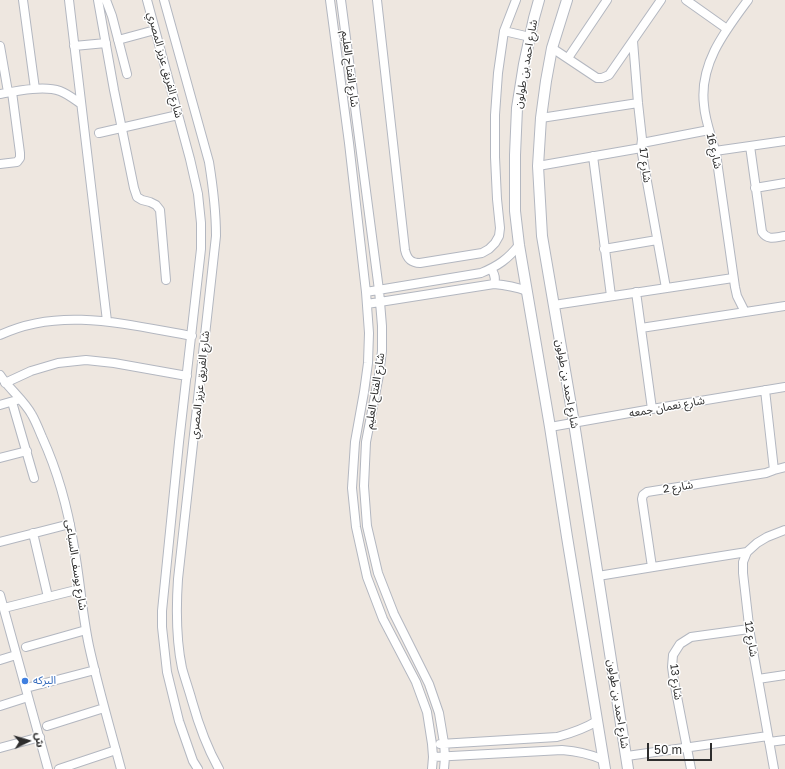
<!DOCTYPE html>
<meta charset="utf-8">
<style>
body{margin:0}
#map{position:relative;width:785px;height:769px;overflow:hidden;background:#eee7e0;font-family:"Golos Text","Noto Sans Arabic",sans-serif}
canvas{display:block}
.north{position:absolute;left:8px;top:721px;width:40px;height:40px;-webkit-text-stroke:3px #fff;paint-order:stroke;rotate:85deg;font-size:11px;font-weight:700;line-height:16px;text-align:center;color:#2d2d2d}
.north::after{content:'';display:block;margin:auto;width:14px;height:18px;background:#2d2d2d;clip-path:polygon(50% 0,100% 100%,50% 72%,0 100%)}
.scale{position:absolute;left:647px;top:743px;width:65px;height:18px;box-sizing:border-box;border:2px solid #2d2d2d;border-top:0;padding-left:5px;font-size:12px;line-height:14px;white-space:nowrap;color:#2d2d2d;-webkit-text-stroke:3px #fff;paint-order:stroke}
</style>
<div id="map">
<canvas width="785" height="769"></canvas>
<div class="north">ش</div>
<div class="scale">50 m</div>
</div>
<script>
const g = document.querySelector('canvas').getContext('2d');
g.lineJoin = 'round';
function trace(path, color, width, dash) { g.strokeStyle = color; g.lineWidth = width; g.lineCap = dash ? 'butt' : 'round'; g.setLineDash(dash || []); g.stroke(path); }
function label(font, color, halo, rows, align = 'center') {
  g.font = font + ' "Golos Text","Noto Sans Arabic",sans-serif'; g.lineWidth = 3; g.setLineDash([]); g.textBaseline = 'middle'; g.strokeStyle = halo; g.fillStyle = color; for (const [text, x, y, turn = 0] of rows) {
    g.save(); g.translate(x, y); g.rotate((+turn || 0) * Math.PI / 180); g.textAlign = isNaN(turn) ? turn : align; if (halo) g.strokeText(text, 0, 0); g.fillText(text, 0, 0); g.restore();
  }
}
const minor = new Path2D(`
 M 23,0 L 35,89
 M 69,0 L 107,321
 M 98,0 L 114,90 L 134,188 L 137,197 L 142,200 L 150,202 L 156,205 L 160,210 L 166,280
 M 106,0 L 112,16 L 127,74
 M 147,0 L 190,159 L 198,194 L 201,223 L 201,249 L 179,442 L 162,611 L 162,627 L 167,672 L 179,721 L 193,761 L 198,769
 M 164,0 L 209,162 C 213,187 216,211 216,236 L 178,579 C 176,609 176,639 182,668 C 185,679 189,690 192,701 C 199,726 206,746 219,769
 M 330,0 L 349,143 L 366,292 L 369,333 L 368,363 L 364,392 L 355,442 L 352,488 L 356,527 L 367,577 L 383,619 L 416,682 L 427,712 L 432,744 L 433,757 L 432,769
 M 341,0 L 379,290 L 382,326 L 382,351 L 379,375 L 366,442 L 364,486 L 367,526 L 378,573 L 394,614 L 429,684 L 439,713 L 444,743 L 445,757 L 444,769
 M 377,0 L 405,250 C 407,259 411,263 420,263 L 482,253 L 489,249 L 495,243 L 499,236 L 500,228 L 497,199 L 495,157 L 495,115 L 498,73 L 504,31 L 516,0
 M 686,0 L 727,29
 M 504,31 L 530,37
 M 118,40 L 155,30
 M 633,41 L 638,103 L 642,139 L 641,148 L 666,288
 M 0,46 L 8,92
 M 74,46 L 106,43
 M 552,48 L 597,78 L 602,78 L 609,75 L 661,0
 M 568,58 L 607,0
 M 0,94 C 16,91 44,85 60,91 C 68,94 74,99 81,104
 M 541,118 L 638,103
 M 99,133 L 178,115
 M 642,143 L 709,130
 M 750,146 L 762,232 C 768,241 776,237 785,236
 M 715,151 L 785,141
 M 593,156 L 611,296
 M 0,164 L 17,162 L 20,158 L 20,153 L 12,92
 M 538,166 L 641,148
 M 755,188 L 785,183
 M 604,249 L 657,240
 M 491,269 C 495,274 496,278 494,284
 M 366,292 L 481,273 C 498,266 508,259 519,245
 M 636,292 L 652,409
 M 367,304 L 494,284 C 506,285 516,287 527,291
 M 554,305 L 733,278
 M 745,312 L 737,296 L 735,287 L 718,168 C 717,162 717,156 715,150 C 711,135 705,120 704,105 C 699,64 725,31 748,0
 M 641,328 L 785,306
 M 0,335 C 61,306 128,325 192,336
 M 0,375 C 9,389 24,400 32,415 C 36,422 39,430 42,437 C 58,472 68,509 74,547 C 80,580 82,613 89,646 C 98,687 110,728 121,769
 M 5,383 L 31,371 L 58,363 L 86,360 L 114,363 L 187,376
 M 765,390 L 774,470
 M 12,402 L 34,478
 M 0,405 L 17,400
 M 550,427 L 652,409 L 785,387
 M 0,458 L 27,451
 M 33,533 L 48,597
 M 0,542 L 70,524
 M 652,567 L 642,499 L 643,495 L 647,492 L 766,473 L 774,470 L 785,467
 M 598,576 L 684,562 L 747,552
 M 0,595 L 48,769
 M 4,608 L 80,589
 M 26,647 L 86,630
 M 0,660 L 16,655
 M 758,679 L 785,675
 M 26,688 L 95,670
 M 0,706 L 28,697
 M 47,726 L 104,708
 M 769,742 L 785,740
 M 440,744 L 557,737 C 572,733 584,729 597,721
 M 0,748 L 40,737
 M 627,756 L 768,736
 M 433,757 L 562,750 C 577,751 590,754 604,760
 M 59,769 L 116,750
 M 691,769 L 674,681 L 672,667 L 673,655 L 680,644 L 691,637 L 749,629
 M 774,769 L 750,634 L 743,573 L 743,562 L 747,552 L 757,543 L 767,537 L 785,530`);
const tertiary = new Path2D(`
 M 539,0 L 534,18 L 524,64 L 517,108 L 515,155 L 515,211 L 519,245 L 550,427 L 567,537 L 605,769
 M 567,0 L 552,48 L 546,81 L 541,118 L 538,166 L 542,236 L 574,423 L 628,769`);
trace(minor, '#b3b7c0', 10);
trace(tertiary, '#b3b7c0', 12);
trace(minor, '#fff', 8);
trace(tertiary, '#fff', 10);
for (const [x, y, r, color] of [
 [25,681,4,"#3f7fe0"]
]) { const dot = new Path2D(); dot.arc(x, y, r, 0, 2 * Math.PI); g.fillStyle = color; g.fill(dot); trace(dot, '#fff', 1.5); }
label('11px', '#2d2d2d', '#fff', [
 ["شارع احمد بن طولون",526,64,-80],
 ["شارع الفريق عزيز المصري",165,65,75],
 ["شارع الفتاح العليم",350,69,83],
 ["شارع 16",714,151,77],
 ["شارع 17",645,165,83],
 ["شارع احمد بن طولون",567,384,80],
 ["شارع الفريق عزيز المصري",200,385,-84],
 ["شارع الفتاح العليم",375,391,-81],
 ["شارع نعمان جمعه",667,407,-10],
 ["شارع 2",678,487,-9],
 ["شارع يوسف السباعى",76,565,81],
 ["شارع 12",751,639,81],
 ["شارع 13",676,682,83],
 ["شارع احمد بن طولون",618,704,81]
]);
label('11px', '#366cbe', '#fff', [
 ["البركه",33,681]
], 'left');
</script>
